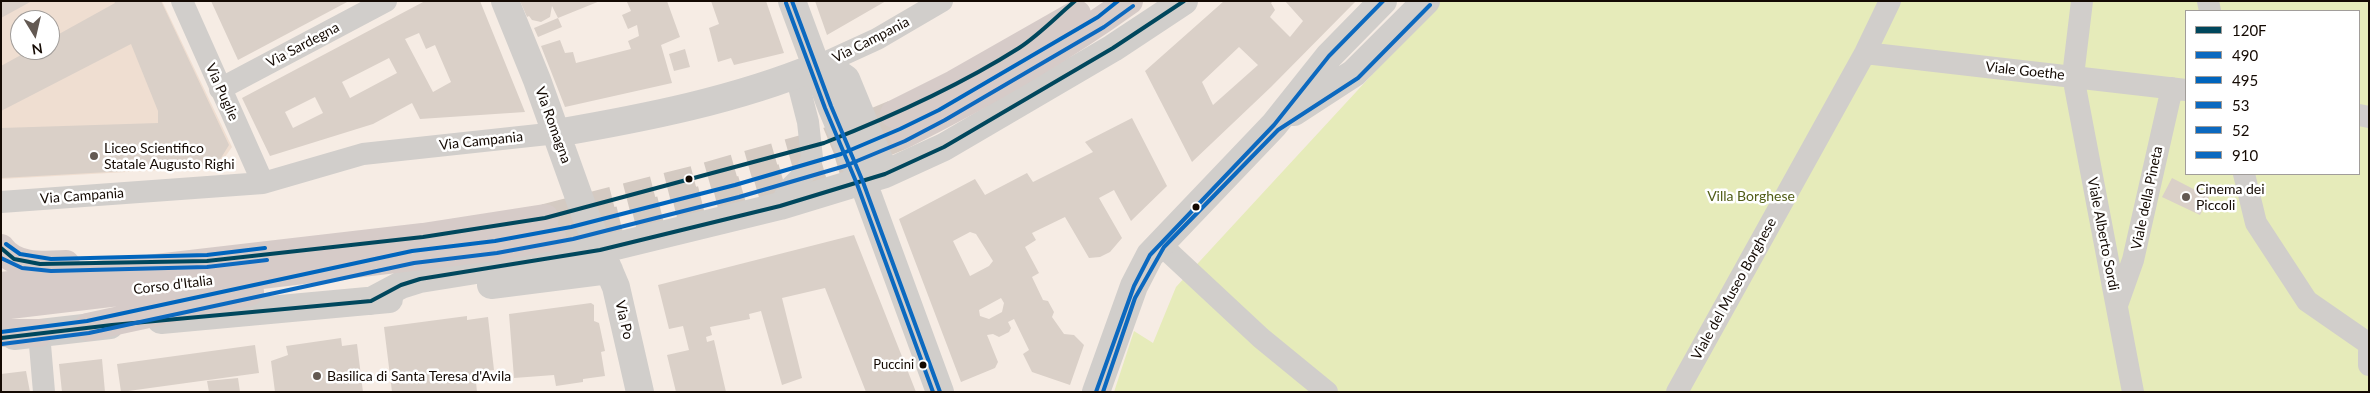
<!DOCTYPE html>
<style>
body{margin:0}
#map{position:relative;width:2370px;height:393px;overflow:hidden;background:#f6ece4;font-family:Lato,sans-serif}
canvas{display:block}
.frame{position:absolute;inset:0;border:2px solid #140a03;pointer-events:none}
.legend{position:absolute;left:2185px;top:10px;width:175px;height:165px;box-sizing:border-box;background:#fff;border:1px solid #a19d9a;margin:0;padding:6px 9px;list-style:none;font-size:15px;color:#140a03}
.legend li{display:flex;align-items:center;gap:10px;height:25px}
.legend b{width:25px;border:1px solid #a19d9a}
.north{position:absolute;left:10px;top:10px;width:50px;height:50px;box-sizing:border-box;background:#fff;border:1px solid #a19d9a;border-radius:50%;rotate:171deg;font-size:14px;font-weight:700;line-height:20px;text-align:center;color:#140a03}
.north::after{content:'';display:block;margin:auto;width:18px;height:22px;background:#635952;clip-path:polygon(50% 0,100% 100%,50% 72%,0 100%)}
</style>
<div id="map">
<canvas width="2370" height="393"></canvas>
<div class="frame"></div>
<ul class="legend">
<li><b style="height:6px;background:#00475d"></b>120F</li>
<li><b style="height:6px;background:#0c69bf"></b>490</li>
<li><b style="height:6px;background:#0065bd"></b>495</li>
<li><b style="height:6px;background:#0c69bf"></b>53</li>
<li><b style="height:6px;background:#0c69bf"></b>52</li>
<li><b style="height:6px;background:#0c69bf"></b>910</li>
</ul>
<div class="north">N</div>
</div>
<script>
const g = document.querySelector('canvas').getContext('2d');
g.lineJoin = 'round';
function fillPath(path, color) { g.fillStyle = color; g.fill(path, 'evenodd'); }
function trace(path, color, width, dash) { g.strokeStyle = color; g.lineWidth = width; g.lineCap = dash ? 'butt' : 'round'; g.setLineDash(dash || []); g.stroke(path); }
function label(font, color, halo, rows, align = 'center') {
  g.font = font + ' Lato,sans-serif'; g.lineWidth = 5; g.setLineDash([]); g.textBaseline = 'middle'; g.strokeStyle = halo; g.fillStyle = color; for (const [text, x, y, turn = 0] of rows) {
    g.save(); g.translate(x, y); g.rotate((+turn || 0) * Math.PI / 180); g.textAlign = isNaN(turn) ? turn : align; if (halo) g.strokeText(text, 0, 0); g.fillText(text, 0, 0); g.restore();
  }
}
fillPath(new Path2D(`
 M 1,1 L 162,1 L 232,147 L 218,167 L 1,179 ZM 20,20 L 50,20 L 50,50 L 20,50 Z`), '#efded1');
fillPath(new Path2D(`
 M 1440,1 L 2369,1 L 2369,392 L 1114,392 L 1134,331 L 1153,343 L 1176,287 ZM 2186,11 L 2359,11 L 2359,174 L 2186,174 Z`), '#e6ebba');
fillPath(new Path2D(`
 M 1,1 L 32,1 L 1,18 Z
 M 114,1 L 161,1 L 229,145 L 216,166 L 1,178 L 1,128 L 158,123 L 158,111 L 131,44 L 1,111 L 1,66 L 30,50 L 50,50 L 50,39 L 115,3 Z
 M 211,1 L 349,1 L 238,60 Z
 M 425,1 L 480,1 L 525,112 L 420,119 L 412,103 L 373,124 L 270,156 L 242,98 ZM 419,33 L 426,49 L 435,45 L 451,82 L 433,92 L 405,39 ZM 389,58 L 397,73 L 350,98 L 342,82 ZM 315,97 L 323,113 L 293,128 L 285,112 Z
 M 520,1 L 600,1 L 558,18 L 552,6 L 550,17 L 541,22 L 532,20 L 529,16 L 527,17 Z
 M 630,1 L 667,1 L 680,37 L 661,45 L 672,83 L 565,107 L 541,46 L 560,40 L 565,53 L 573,52 L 576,63 L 631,49 L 628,41 L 639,36 L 637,25 L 628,29 L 622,15 L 631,11 L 627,2 Z
 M 711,1 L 766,1 L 784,53 L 734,65 L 731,58 L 718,62 L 709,28 L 719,24 Z
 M 815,1 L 886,1 L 827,35 Z
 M 1224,1 L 1273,1 L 1271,3 L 1275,10 L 1270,17 L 1290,37 L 1303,21 L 1285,1 L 1356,1 L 1271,87 L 1192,162 L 1145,71 ZM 1239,47 L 1258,65 L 1213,105 L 1202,82 Z
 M 558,18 L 562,27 L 538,37 L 534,28 Z
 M 685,49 L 690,67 L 674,71 L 669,54 Z
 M 1132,118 L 1167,186 L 1131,221 L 1114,190 L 1099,198 L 1122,238 L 1110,252 L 1100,257 L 1089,258 L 1065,217 L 1032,233 L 1036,240 L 1025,247 L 1039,273 L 1032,277 L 1043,300 L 1048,301 L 1054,312 L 1052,317 L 1064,334 L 1074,335 L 1084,345 L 1070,385 L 1032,372 L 1023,354 L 1029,350 L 1014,319 L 1008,322 L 1011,328 L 1009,332 L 999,337 L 993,334 L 987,335 L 998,362 L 995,368 L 961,382 L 899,219 L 975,179 L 985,195 L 1027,173 L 1033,182 L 1093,152 L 1085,142 ZM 970,232 L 976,234 L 993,261 L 989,266 L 970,276 L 953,241 ZM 1001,298 L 1004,303 L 1002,312 L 989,319 L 980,316 L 979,310 Z
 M 2172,178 L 2209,197 L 2200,215 L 2162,197 Z
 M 854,235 L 916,392 L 866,392 L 825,288 L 782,298 L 802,378 L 782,385 L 761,311 L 749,314 L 750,319 L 710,327 L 712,335 L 706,337 L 707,342 L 714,340 L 726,392 L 676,392 L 667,355 L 689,350 L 683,326 L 669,329 L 658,285 Z
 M 591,303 L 594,305 L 594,321 L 599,323 L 605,351 L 601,352 L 605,376 L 583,379 L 583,382 L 556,386 L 554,375 L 514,378 L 509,314 Z
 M 467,316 L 467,320 L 488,317 L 494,370 L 475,372 L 477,392 L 392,392 L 384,327 Z
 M 341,338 L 342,346 L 357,344 L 363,392 L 275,392 L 271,361 L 288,355 L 286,346 Z
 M 255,345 L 259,373 L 121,392 L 117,364 Z
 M 102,359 L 105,392 L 62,392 L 59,364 Z
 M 26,371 L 30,392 L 1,392 L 1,374 Z
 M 238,378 L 240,392 L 209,392 L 207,381 Z`), '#dad0c8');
trace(new Path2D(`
 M 545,218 L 697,179 L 824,143 L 894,114
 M 552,237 L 737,191 L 843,160 L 903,135`), '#d4cac2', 28, [28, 14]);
trace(new Path2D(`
 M 182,1 L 263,183
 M 2082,1 L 2073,76 L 2133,392
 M 2208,1 L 2210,11
 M 1865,53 L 2186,90
 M 818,66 L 877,39 L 942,1
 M 220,89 L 386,1
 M 2359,115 L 2369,117
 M 2244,174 L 2256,223 L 2307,301 L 2369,344
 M 1,202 L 263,183 L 363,154 L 557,133
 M 780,206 L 788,190 L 806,172 L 812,158 L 808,122 L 796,75
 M 1159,243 L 1261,338 L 1327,392
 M 2117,305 L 2133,260 L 2172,88
 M 39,333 L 44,392
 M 2369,352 L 2369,365
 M 1677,392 L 1865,53 L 1890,1`), '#d1cecb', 22);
trace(new Path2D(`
 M 505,1 L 537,80 L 585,214 L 616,287 L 640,392
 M 792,1 L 831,106 L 863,182 L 940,392
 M 818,66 L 833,70 L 846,79 L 885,174
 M 1294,112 L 1354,73 L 1426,1
 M 557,133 C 644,118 736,100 818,66
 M 491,285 L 609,270
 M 371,301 L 401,285 L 420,279 L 600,250 L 780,206 L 885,174 L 944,147 L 1113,48 L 1184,1
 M 161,320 L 389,299
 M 14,336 L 110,325
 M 1096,392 L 1134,286 L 1150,255 L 1274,125 L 1329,56 L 1383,1`), '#d1cecb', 28);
trace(new Path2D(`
 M 894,114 L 954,84 L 1077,14
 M 903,135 C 981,96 1058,52 1129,1
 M 1,248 C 15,268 44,265 66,264
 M 1,286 L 423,237 L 545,218
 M 1,306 L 496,247 L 552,237
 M 88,327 L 250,292
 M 1,333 L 39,333`), '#d6cbc8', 28);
trace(new Path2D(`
 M 1,248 L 14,259 L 40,264 L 207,261 L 423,237 L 545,218 L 824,143 C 890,117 959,86 1019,48 C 1039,35 1057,16 1075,1
 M 1,338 L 112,325 L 371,301 L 401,285 L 420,279 L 600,250 L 780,206 L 885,174 L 944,147 L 1113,48 L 1184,1`), '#00475d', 4);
trace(new Path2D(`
 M 1,258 L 22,268 L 51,271 L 207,267 L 267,260
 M 2,344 L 89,333 L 414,263 L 497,253 L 573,239 L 739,197 L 845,166 L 905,141 L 945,120 L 1104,27 L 1133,6`), '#0c69bf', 4);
trace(new Path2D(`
 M 6,244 L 20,254 L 51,259 L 207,255 L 265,248
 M 1,332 L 87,321 L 412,251 L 495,241 L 571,227 L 735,185 L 841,154 L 900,129 L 939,110 L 1098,17 L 1118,1`), '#0065bd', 4);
trace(new Path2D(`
 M 1096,392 L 1134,286 L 1150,255 L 1274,125 L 1329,56 L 1383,1`), '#0c69bf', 4);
trace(new Path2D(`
 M 786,3 L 825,108 L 857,184 L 933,392
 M 1103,392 L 1135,298 L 1164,247 L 1278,130 L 1358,78 L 1430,5`), '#0c69bf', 4);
trace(new Path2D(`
 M 792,1 L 831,106 L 863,182 L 940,392`), '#0c69bf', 4);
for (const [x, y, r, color] of [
 [94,156,5,"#635952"],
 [689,179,4.5,"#140a03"],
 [2186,197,5,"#635952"],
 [1196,207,4.5,"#140a03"],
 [923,365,4.5,"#140a03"],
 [317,376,5,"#635952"]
]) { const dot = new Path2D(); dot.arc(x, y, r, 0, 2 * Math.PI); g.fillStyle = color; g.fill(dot); trace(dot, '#fff', 2); }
label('13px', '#140a03', '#fff', [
 ["Puccini",914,365]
], 'right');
label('14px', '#140a03', '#fff', [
 ["Via Campania",871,40,-27],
 ["Via Sardegna",303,45,-28],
 ["Viale Goethe",2025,71,6],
 ["Via Puglie",222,92,66],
 ["Via Romagna",553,125,70],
 ["Via Campania",481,141,-6],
 ["Via Campania",82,196,-4],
 ["Viale della Pineta",2147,198,-78],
 ["Viale Alberto Sordi",2103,234,79],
 ["Corso d'Italia",173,285,-7],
 ["Viale del Museo Borghese",1734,289,-61],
 ["Via Po",624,320,77]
]);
label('14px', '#140a03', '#fff', [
 ["Liceo Scientifico",104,148],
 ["Statale Augusto Righi",104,164],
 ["Cinema dei",2196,189],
 ["Piccoli",2196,205],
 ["Basilica di Santa Teresa d'Avila",327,376]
], 'left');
label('14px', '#515d17', '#fff', [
 ["Villa Borghese",1751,196]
]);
</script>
